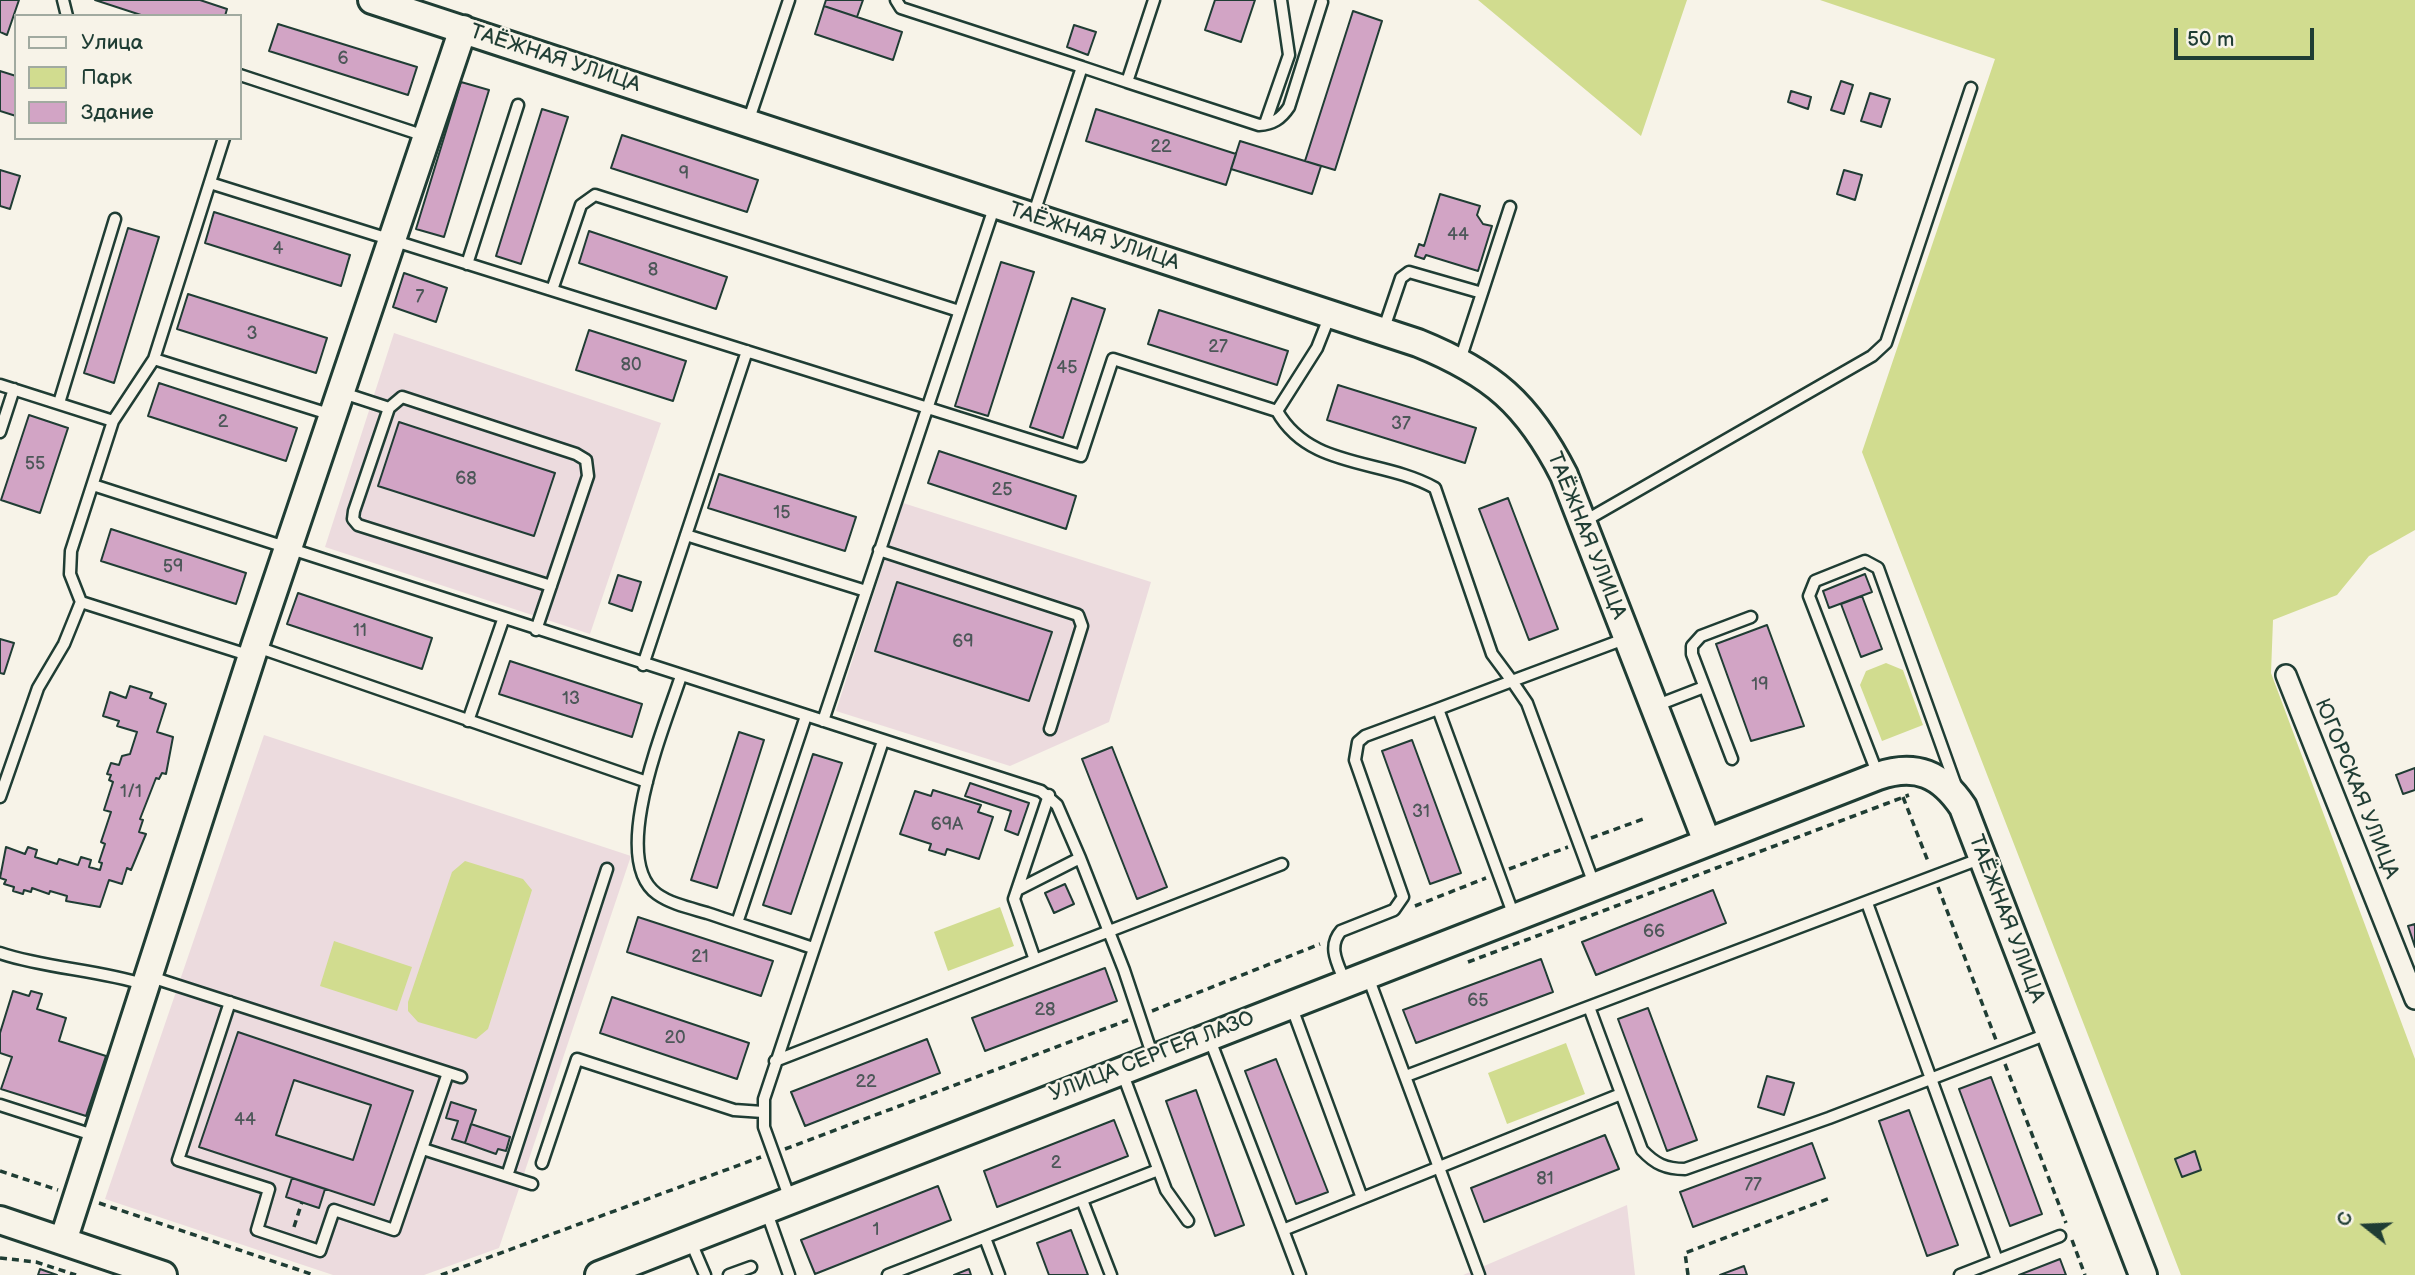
<!DOCTYPE html>
<meta charset="utf-8">
<style>
body{margin:0}
#map{position:relative;width:2415px;height:1275px;overflow:hidden;background:#f7f3e8;font-family:"Balsamiq Sans",sans-serif}
canvas{display:block}
.legend{position:absolute;left:14px;top:14px;width:228px;height:126px;box-sizing:border-box;background:#f7f3e8;border:2px solid #a1aaa0;margin:0;padding:9px 12px;list-style:none;font-size:21px;color:#1f3d34}
.legend li{display:flex;align-items:center;gap:14px;height:35px}
.legend b{width:35px;border:2px solid #a1aaa0}
.north{position:absolute;left:2331px;top:1191px;width:70px;height:70px;-webkit-text-stroke:5px #f7f3e8;paint-order:stroke;rotate:288deg;font-size:19px;font-weight:700;line-height:28px;text-align:center;color:#1f3d34}
.north::after{content:'';display:block;margin:auto;width:24px;height:32px;background:#1f3d34;clip-path:polygon(50% 0,100% 100%,50% 72%,0 100%)}
.scale{position:absolute;left:2174px;top:28px;width:140px;height:32px;box-sizing:border-box;border:4px solid #1f3d34;border-top:0;padding-left:9px;font-size:21px;line-height:24px;white-space:nowrap;color:#1f3d34;-webkit-text-stroke:5px #f7f3e8;paint-order:stroke}
</style>
<div id="map">
<canvas width="2415" height="1275"></canvas>
<ul class="legend">
<li><b style="height:9px;background:#f7f3e8"></b>Улица</li>
<li><b style="height:19px;background:#d1dc8f"></b>Парк</li>
<li><b style="height:19px;background:#d2a4c5"></b>Здание</li>
</ul>
<div class="north">С</div>
<div class="scale">50 m</div>
</div>
<script>
const g = document.querySelector('canvas').getContext('2d');
g.lineJoin = 'round';
function fillPath(path, color) { g.fillStyle = color; g.fill(path, 'evenodd'); }
function trace(path, color, width, dash) { g.strokeStyle = color; g.lineWidth = width; g.lineCap = dash ? 'butt' : 'round'; g.setLineDash(dash || []); g.stroke(path); }
function label(font, color, halo, rows, align = 'center') {
  g.font = font + ' "Balsamiq Sans",sans-serif'; g.lineWidth = 5; g.setLineDash([]); g.textBaseline = 'middle'; g.strokeStyle = halo; g.fillStyle = color; for (const [text, x, y, turn = 0] of rows) {
    g.save(); g.translate(x, y); g.rotate((+turn || 0) * Math.PI / 180); g.textAlign = isNaN(turn) ? turn : align; if (halo) g.strokeText(text, 0, 0); g.fillText(text, 0, 0); g.restore();
  }
}
fillPath(new Path2D(`
 M 394,333 L 661,423 L 590,634 L 325,547 Z
 M 903,503 L 1151,582 L 1109,722 L 1010,766 L 836,711 Z
 M 264,735 L 631,856 L 499,1248 L 424,1275 L 333,1275 L 105,1199 Z
 M 1627,1205 L 1635,1275 L 1463,1275 L 1477,1269 Z`), '#ecdbde');
fillPath(new Path2D(`
 M 1478,0 L 1687,0 L 1641,136 Z
 M 1820,0 L 2415,0 L 2415,530 L 2369,556 L 2337,595 L 2273,620 L 2271,673 L 2415,1059 L 2415,1275 L 2181,1275 L 1862,452 L 1995,59 Z
 M 1886,663 L 1903,670 L 1923,725 L 1882,741 L 1860,685 L 1866,671 Z
 M 465,861 L 523,879 L 532,890 L 488,1029 L 476,1039 L 418,1022 L 408,1011 L 408,1002 L 452,872 Z
 M 1000,907 L 1014,946 L 948,971 L 934,932 Z
 M 334,941 L 412,967 L 397,1011 L 320,986 Z
 M 1566,1043 L 1585,1094 L 1507,1124 L 1488,1073 Z`), '#d1dc8f');
const building = new Path2D(`
 M 0,0 L 19,0 L 7,35 L 0,32 Z
 M 95,0 L 200,0 L 227,9 L 225,16 L 144,16 Z
 M 826,0 L 863,0 L 857,17 L 824,6 Z
 M 1215,0 L 1255,0 L 1241,42 L 1205,30 Z
 M 824,6 L 902,32 L 893,60 L 815,34 Z
 M 1353,11 L 1382,21 L 1335,170 L 1305,161 Z
 M 278,24 L 417,67 L 408,95 L 269,51 Z
 M 1074,25 L 1096,32 L 1088,55 L 1067,47 Z
 M 0,71 L 16,76 L 16,116 L 0,111 Z
 M 1841,81 L 1853,85 L 1844,114 L 1831,110 Z
 M 461,82 L 489,90 L 444,237 L 416,229 Z
 M 1791,91 L 1811,97 L 1808,109 L 1788,102 Z
 M 1870,93 L 1890,99 L 1881,127 L 1861,121 Z
 M 542,109 L 568,117 L 521,264 L 496,256 Z
 M 1096,109 L 1236,154 L 1226,185 L 1086,141 Z
 M 622,135 L 758,180 L 747,212 L 611,168 Z
 M 1240,141 L 1321,166 L 1312,194 L 1231,169 Z
 M 0,170 L 20,176 L 10,209 L 0,206 Z
 M 1844,170 L 1862,175 L 1855,200 L 1837,194 Z
 M 1440,194 L 1480,206 L 1477,215 L 1483,224 L 1492,226 L 1478,271 L 1426,255 L 1424,259 L 1415,256 L 1419,244 L 1424,246 Z
 M 214,212 L 350,255 L 341,286 L 205,243 Z
 M 128,228 L 159,237 L 114,383 L 84,373 Z
 M 589,231 L 727,277 L 716,309 L 579,263 Z
 M 1001,262 L 1034,272 L 988,416 L 955,406 Z
 M 404,273 L 447,288 L 436,322 L 393,307 Z
 M 188,294 L 327,338 L 316,373 L 177,329 Z
 M 1072,298 L 1105,309 L 1063,438 L 1030,427 Z
 M 1159,310 L 1288,351 L 1277,385 L 1148,344 Z
 M 589,330 L 686,361 L 673,401 L 576,370 Z
 M 159,383 L 297,428 L 286,461 L 148,416 Z
 M 1338,385 L 1476,428 L 1465,463 L 1327,420 Z
 M 29,415 L 68,428 L 40,513 L 1,500 Z
 M 399,422 L 555,473 L 534,536 L 378,486 Z
 M 939,451 L 1076,496 L 1066,529 L 928,483 Z
 M 719,474 L 856,517 L 845,551 L 708,508 Z
 M 1508,498 L 1558,629 L 1529,640 L 1479,509 Z
 M 111,529 L 246,573 L 236,604 L 101,561 Z
 M 1865,574 L 1872,592 L 1829,608 L 1823,591 Z
 M 618,575 L 641,582 L 632,611 L 609,603 Z
 M 897,582 L 1052,632 L 1029,701 L 875,651 Z
 M 298,593 L 432,638 L 422,669 L 287,624 Z
 M 1862,596 L 1882,649 L 1861,657 L 1841,604 Z
 M 1767,625 L 1804,726 L 1751,741 L 1716,644 Z
 M 0,639 L 14,643 L 4,674 L 0,673 Z
 M 510,661 L 642,704 L 632,737 L 499,694 Z
 M 130,686 L 152,693 L 150,698 L 166,704 L 157,732 L 173,737 L 166,774 L 162,773 L 159,779 L 156,778 L 140,819 L 143,820 L 139,832 L 146,834 L 131,870 L 127,868 L 122,884 L 109,880 L 100,907 L 66,901 L 67,896 L 50,891 L 49,894 L 32,888 L 31,892 L 24,890 L 23,894 L 13,891 L 14,887 L 4,884 L 6,880 L 0,878 L 6,847 L 25,854 L 28,847 L 37,850 L 35,857 L 57,864 L 59,859 L 78,865 L 81,857 L 91,860 L 89,867 L 100,870 L 102,863 L 99,862 L 105,844 L 101,842 L 111,812 L 104,810 L 113,782 L 109,780 L 111,775 L 107,774 L 111,763 L 119,765 L 122,756 L 130,754 L 137,732 L 117,726 L 119,721 L 103,716 L 110,692 L 126,698 Z
 M 739,732 L 764,740 L 717,888 L 691,880 Z
 M 1412,740 L 1461,873 L 1430,884 L 1382,751 Z
 M 1112,747 L 1167,887 L 1137,899 L 1082,759 Z
 M 813,754 L 842,763 L 791,914 L 763,905 Z
 M 2415,768 L 2415,790 L 2403,794 L 2396,775 Z
 M 970,783 L 1029,803 L 1018,835 L 1005,830 L 1011,811 L 965,796 Z
 M 933,790 L 981,805 L 978,812 L 993,817 L 979,859 L 947,849 L 945,855 L 929,850 L 931,844 L 900,834 L 915,791 L 931,796 Z
 M 1065,884 L 1074,904 L 1054,913 L 1045,893 Z
 M 1713,890 L 1726,923 L 1596,975 L 1582,942 Z
 M 638,917 L 773,961 L 761,996 L 627,952 Z
 M 2415,924 L 2415,947 L 2408,926 Z
 M 1541,959 L 1553,992 L 1416,1043 L 1403,1010 Z
 M 1105,968 L 1117,1001 L 985,1051 L 972,1018 Z
 M 13,991 L 29,996 L 31,991 L 42,994 L 37,1009 L 66,1018 L 59,1041 L 106,1056 L 86,1116 L 1,1089 L 12,1057 L 0,1053 L 0,1033 Z
 M 612,997 L 749,1043 L 737,1079 L 600,1033 Z
 M 1648,1008 L 1697,1140 L 1667,1151 L 1618,1019 Z
 M 238,1032 L 413,1091 L 374,1205 L 199,1147 ZM 294,1080 L 371,1105 L 353,1160 L 276,1135 Z
 M 927,1039 L 940,1073 L 805,1126 L 791,1092 Z
 M 1276,1059 L 1328,1192 L 1296,1204 L 1245,1071 Z
 M 1767,1076 L 1794,1083 L 1784,1115 L 1758,1107 Z
 M 1991,1077 L 2042,1214 L 2010,1226 L 1959,1089 Z
 M 1196,1090 L 1244,1225 L 1215,1236 L 1166,1101 Z
 M 451,1102 L 476,1110 L 465,1143 L 452,1139 L 458,1121 L 446,1118 Z
 M 1909,1110 L 1958,1245 L 1927,1256 L 1879,1121 Z
 M 1114,1120 L 1128,1156 L 997,1207 L 984,1171 Z
 M 471,1124 L 510,1137 L 506,1151 L 498,1149 L 496,1154 L 465,1143 Z
 M 1605,1135 L 1619,1169 L 1484,1222 L 1471,1188 Z
 M 1812,1143 L 1825,1178 L 1693,1227 L 1680,1192 Z
 M 2195,1151 L 2201,1170 L 2182,1177 L 2175,1159 Z
 M 292,1178 L 325,1189 L 319,1208 L 286,1197 Z
 M 938,1186 L 951,1220 L 815,1274 L 801,1240 Z
 M 1071,1230 L 1088,1275 L 1049,1275 L 1037,1243 Z
 M 2060,1259 L 2066,1275 L 2019,1275 Z
 M 1744,1266 L 1747,1275 L 1720,1275 Z
 M 40,1269 L 57,1275 L 38,1275 Z
 M 969,1269 L 971,1275 L 954,1275 Z`);
fillPath(building, '#d2a4c5');
trace(building, '#1f3d34', 2);
const lane = new Path2D(`
 M 63,0 L 67,16
 M 896,0 L 901,8 L 1082,67
 M 240,75 L 425,136
 M 1127,82 L 1259,125 C 1273,124 1281,119 1289,107 L 1322,2
 M 748,122 L 789,0
 M 1265,124 L 1289,55 L 1281,0
 M 210,183 L 1081,456 L 1113,359 L 1277,411 L 1317,348 L 1330,315
 M 1033,216 L 1082,67 L 1127,82 L 1154,0
 M 467,264 L 518,105
 M 552,290 L 581,205 L 595,195 L 959,311
 M 1482,293 L 1510,207
 M 1383,331 L 1401,278 L 1409,272 L 1482,293 L 1460,360
 M 154,359 L 224,138
 M 0,385 L 113,421
 M 343,393 L 389,408
 M 59,403 L 115,219
 M 1277,411 C 1310,470 1382,458 1435,488 L 1492,654 L 1512,681 L 1438,709 L 1514,916
 M 0,432 L 14,389
 M 93,485 L 1041,791 L 1057,805 L 1080,858 L 1124,970 L 1153,1057
 M 1583,522 L 1872,356 L 1886,343 L 1971,88
 M 686,535 L 866,591
 M 879,550 L 1078,615 L 1082,626 L 1050,729
 M 536,630 C 553,579 571,527 588,476 L 586,460 L 576,454 L 402,397 L 389,408 L 354,511 L 353,519 L 358,525 L 551,586
 M 257,647 L 647,782
 M 251,656 L 81,602 L 70,574 L 71,551 L 113,421 L 154,359 L 332,415
 M 643,665 L 747,351
 M 681,676 C 666,723 608,859 657,894 C 671,904 690,908 707,913 C 742,925 778,936 813,948
 M 1655,706 L 1704,687
 M 468,721 L 503,620
 M 823,721 L 995,205
 M 1732,759 L 1692,654 L 1692,646 L 1701,636 L 1751,617
 M 1878,775 L 1809,596 L 1815,581 L 1865,561 L 1878,568 L 1956,786
 M 0,797 L 38,688 L 64,644 L 81,602
 M 1594,884 L 1527,703 L 1512,681 L 1627,638
 M 1017,890 L 1080,858
 M 1867,903 L 1997,1260
 M 737,923 L 806,716
 M 0,953 C 48,969 97,969 146,985
 M 1035,960 L 1014,899 L 1049,795
 M 151,977 L 461,1077
 M 1368,977 L 1479,1275
 M 1345,982 C 1338,964 1327,947 1341,931 L 1394,910 L 1403,897 L 1355,760 L 1358,742 L 1365,736 L 1438,709
 M 230,1002 L 178,1160 L 269,1189 L 257,1230 L 320,1251 L 334,1210 L 394,1230 L 448,1073
 M 1589,1007 L 1642,1150 C 1655,1164 1666,1169 1685,1169 L 1829,1118 L 2050,1033
 M 1292,1008 L 1362,1198
 M 1210,1040 L 1283,1230 L 1621,1094
 M 775,1061 L 1282,864
 M 1122,1072 L 1166,1190 L 1188,1221
 M 1406,1076 L 1982,858
 M 0,1105 L 96,1136
 M 423,1149 L 532,1184
 M 542,1163 L 577,1059 L 734,1110 L 763,1112
 M 507,1176 L 607,869
 M 790,1199 L 764,1127 L 764,1099 L 883,741
 M 1082,1200 L 1111,1275
 M 767,1213 L 789,1275
 M 1283,1230 L 1300,1275
 M 985,1238 L 999,1275
 M 690,1240 L 705,1275
 M 729,1275 L 751,1267
 M 888,1275 L 1158,1170
 M 1960,1275 L 2060,1236`);
const street = new Path2D(`
 M 2286,675 L 2415,999`);
const secondary = new Path2D(`
 M 372,0 L 1418,343 C 1492,373 1528,404 1564,475 L 1707,842
 M 0,1220 L 163,1275
 M 63,1241 L 255,646 L 463,29
 M 599,1275 L 1878,776 C 1916,763 1941,774 1963,807 L 2143,1275`);
trace(lane, '#1f3d34', 15);
trace(street, '#1f3d34', 24);
trace(secondary, '#1f3d34', 32);
trace(new Path2D(`
 M 1903,797 L 1929,864
 M 1591,838 L 1646,818
 M 1509,869 L 1568,847
 M 1938,887 L 1996,1040
 M 1415,906 L 1486,878
 M 1468,962 L 1909,795
 M 1152,1011 L 1320,944
 M 2005,1064 L 2066,1223
 M 785,1149 L 1128,1020
 M 0,1171 L 58,1190
 M 99,1203 L 314,1275
 M 294,1227 L 302,1202
 M 2072,1240 L 2085,1275
 M 0,1258 L 36,1262 L 76,1275
 M 441,1275 L 761,1157
 M 1688,1275 L 1685,1253 L 1830,1198`), '#1f3d34', 3.5, [7, 5]);
trace(lane, '#f7f3e8', 10);
trace(street, '#f7f3e8', 19);
trace(secondary, '#f7f3e8', 26);
label('18px', '#4c5758', null, [
 ["6",343,59],
 ["22",1161,147],
 ["9",684,174],
 ["44",1458,235],
 ["4",278,249],
 ["8",653,270],
 ["7",420,297],
 ["3",252,334],
 ["27",1218,347],
 ["80",631,365],
 ["45",1067,368],
 ["2",223,422],
 ["37",1401,424],
 ["55",35,464],
 ["68",466,479],
 ["25",1002,490],
 ["15",782,513],
 ["59",173,567],
 ["11",360,631],
 ["69",963,642],
 ["19",1760,685],
 ["13",571,699],
 ["1/1",131,792],
 ["31",1421,812],
 ["69А",947,825],
 ["66",1654,932],
 ["21",700,957],
 ["65",1478,1001],
 ["28",1045,1010],
 ["20",675,1038],
 ["22",866,1082],
 ["44",245,1120],
 ["2",1056,1163],
 ["81",1545,1179],
 ["77",1753,1185],
 ["1",876,1230]
]);
label('21px', '#1f3d34', '#f7f3e8', [
 ["ТАЁЖНАЯ УЛИЦА",555,59,18],
 ["ТАЁЖНАЯ УЛИЦА",1094,237,18],
 ["ТАЁЖНАЯ УЛИЦА",1586,536,68],
 ["ЮГОРСКАЯ УЛИЦА",2356,789,68],
 ["ТАЁЖНАЯ УЛИЦА",2006,919,69],
 ["УЛИЦА СЕРГЕЯ ЛАЗО",1152,1057,-21]
]);
</script>
